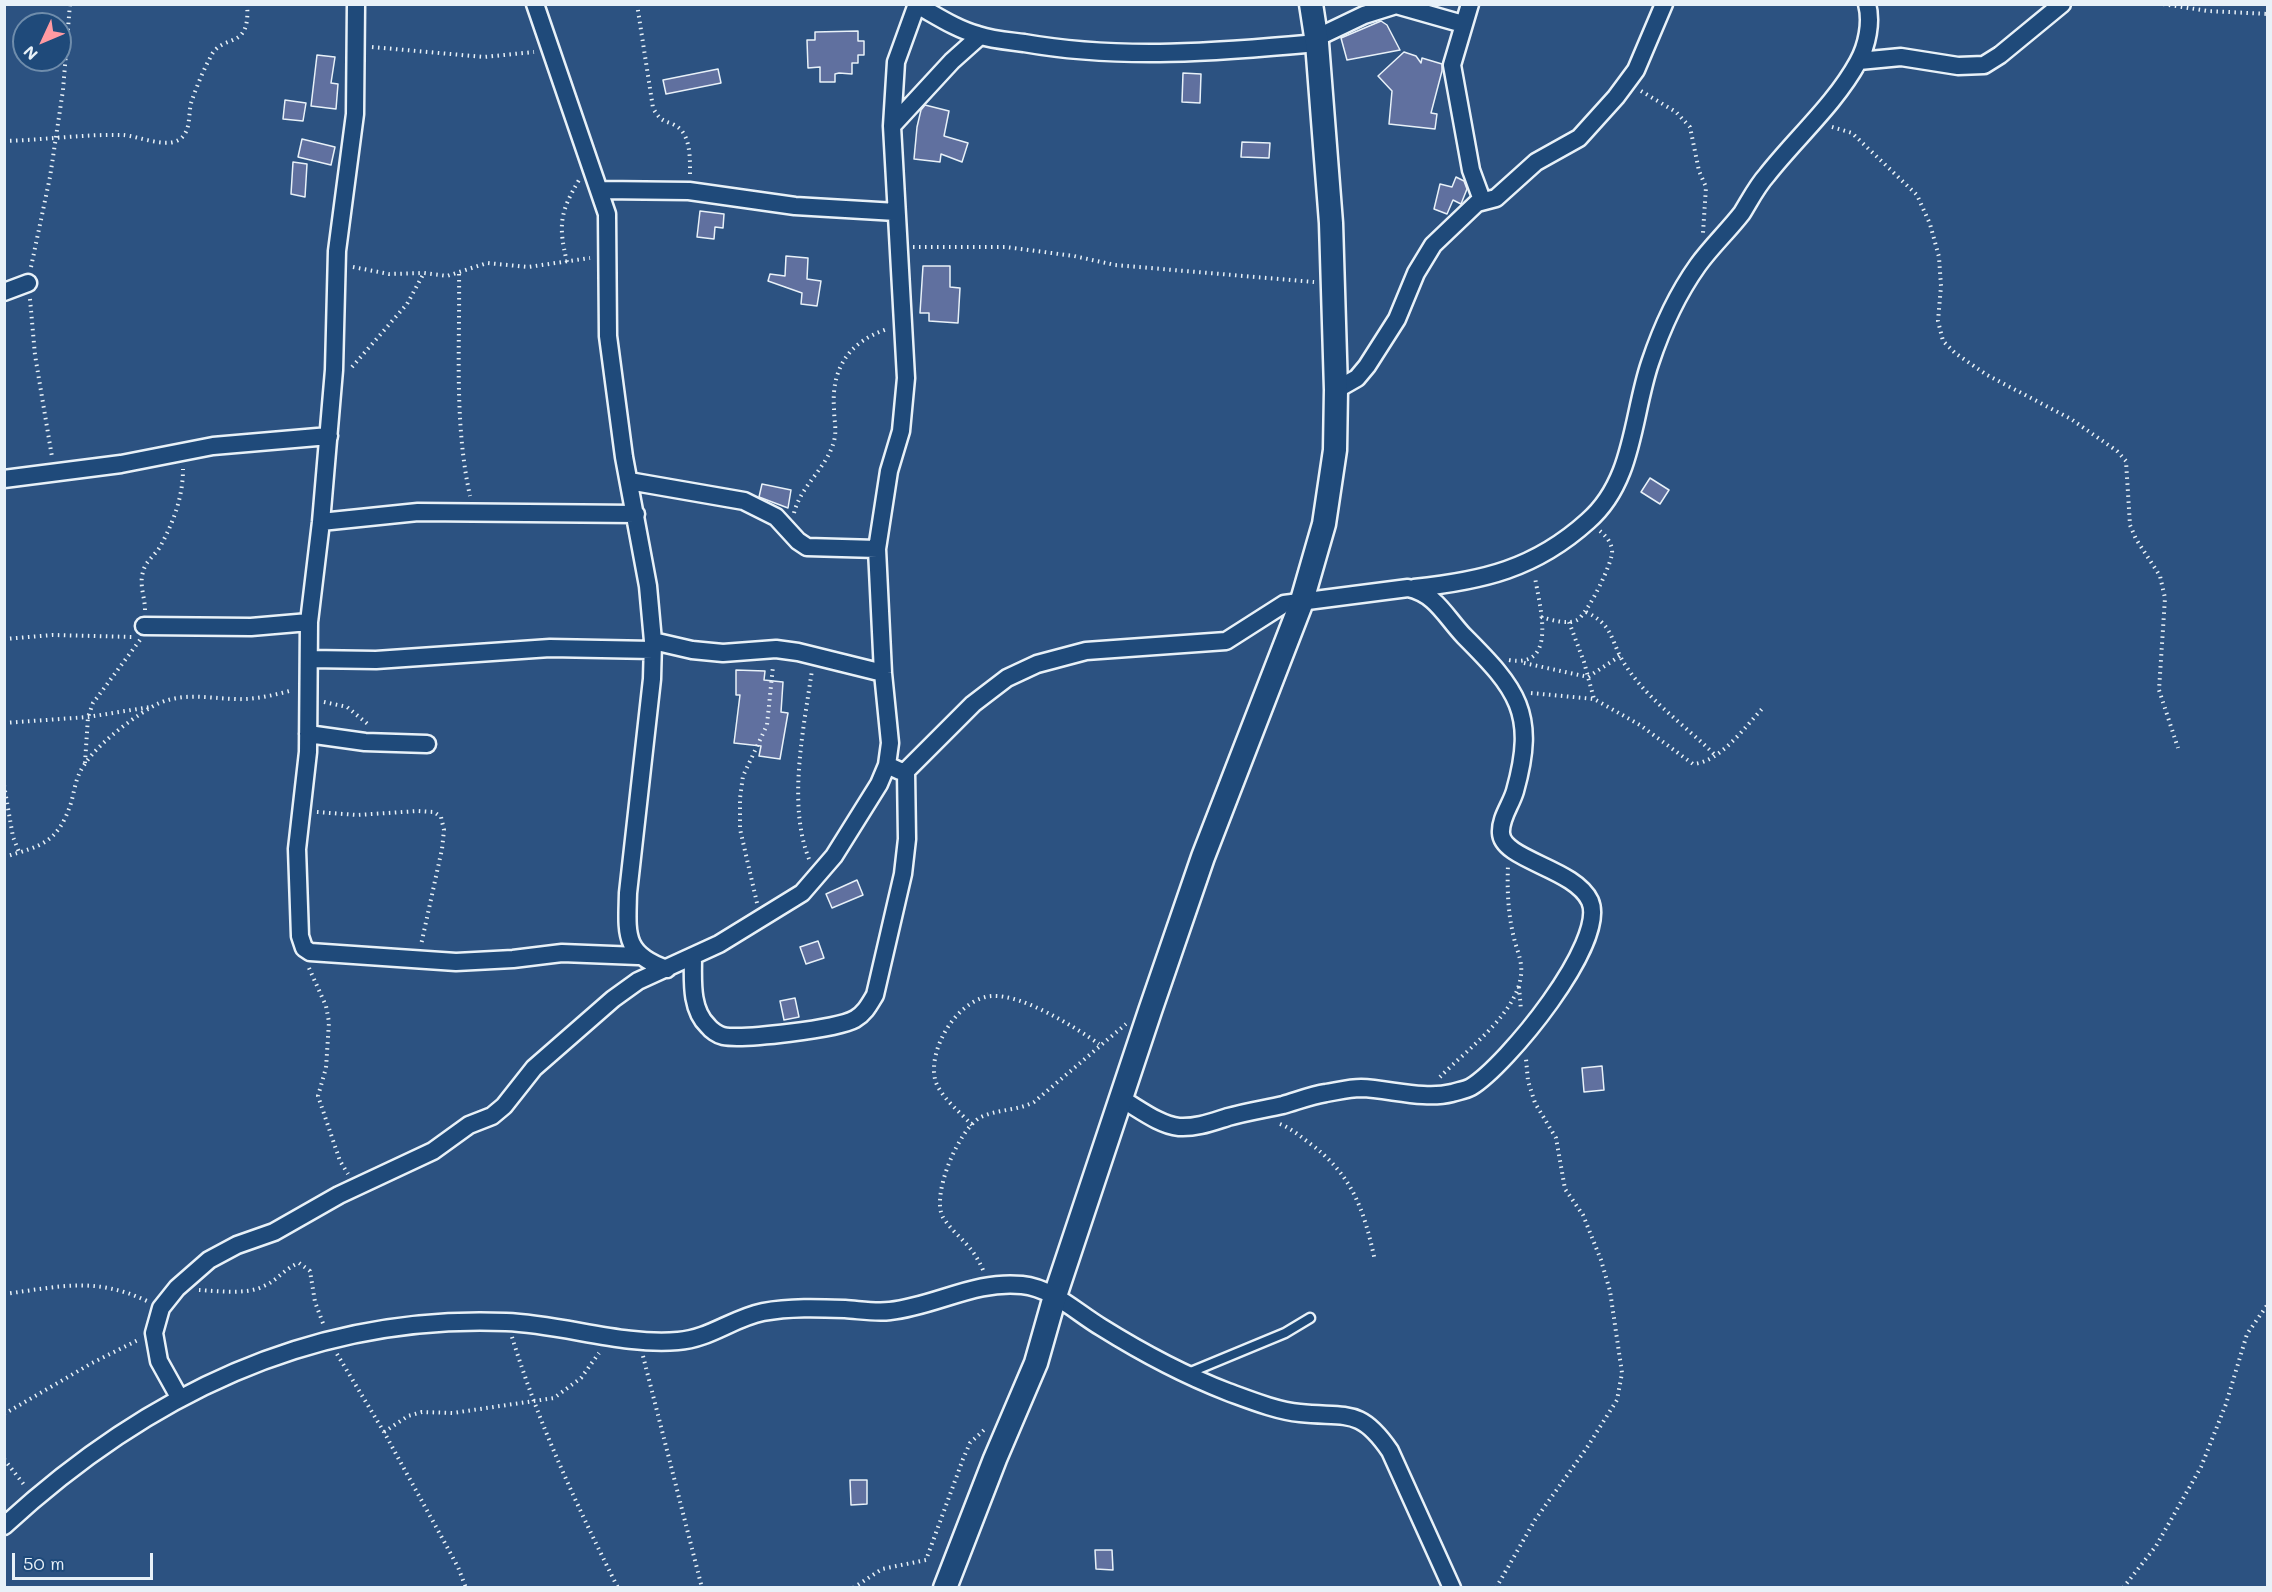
<!DOCTYPE html>
<style>
body{margin:0}
#map{position:relative;width:2272px;height:1592px;overflow:hidden;background:#2c5281;font-family:Mali,sans-serif}
canvas{display:block}
.frame{position:absolute;inset:0;border:6px solid #e8f1f8;pointer-events:none}
.north{position:absolute;left:12px;top:12px;width:60px;height:60px;box-sizing:border-box;background:#1f4a7a;border:2px solid #6f8dac;border-radius:50%;rotate:226deg;font-size:16px;font-weight:700;line-height:24px;text-align:center;color:#e8f1f8}
.north::after{content:'';display:block;margin:auto;width:21px;height:27px;background:#ff9aa2;clip-path:polygon(50% 0,100% 100%,50% 72%,0 100%)}
.scale{position:absolute;left:12px;top:1553px;width:141px;height:27px;box-sizing:border-box;border:3px solid #e8f1f8;border-top:0;padding-left:8px;font-size:18px;line-height:21px;white-space:nowrap;color:#e8f1f8;-webkit-text-stroke:4px #1f4a7a;paint-order:stroke}
</style>
<div id="map">
<canvas width="2272" height="1592"></canvas>
<div class="frame"></div>
<div class="north">N</div>
<div class="scale">50 m</div>
</div>
<script>
const g = document.querySelector('canvas').getContext('2d');
g.lineJoin = 'round';
function fillPath(path, color) { g.fillStyle = color; g.fill(path, 'evenodd'); }
function trace(path, color, width, dash) { g.strokeStyle = color; g.lineWidth = width; g.lineCap = dash ? 'butt' : 'round'; g.setLineDash(dash || []); g.stroke(path); }
const building = new Path2D(`
 M 1381,21 L 1387,25 L 1400,50 L 1347,60 L 1341,38 Z
 M 858,31 L 858,41 L 864,41 L 864,55 L 858,55 L 858,63 L 852,63 L 852,74 L 839,73 L 835,74 L 835,82 L 820,82 L 820,67 L 808,68 L 807,40 L 815,40 L 815,32 Z
 M 1404,52 L 1416,56 L 1421,63 L 1422,58 L 1442,64 L 1442,71 L 1431,113 L 1437,114 L 1435,129 L 1389,124 L 1392,91 L 1378,76 Z
 M 317,55 L 335,57 L 331,83 L 338,84 L 336,109 L 311,106 Z
 M 718,69 L 721,83 L 666,94 L 663,80 Z
 M 1183,73 L 1201,74 L 1200,103 L 1182,102 Z
 M 285,100 L 306,103 L 303,121 L 283,119 Z
 M 925,105 L 949,111 L 944,136 L 968,143 L 962,162 L 941,154 L 940,162 L 914,159 L 917,127 L 921,110 Z
 M 302,139 L 335,147 L 331,165 L 298,157 Z
 M 1242,142 L 1270,143 L 1269,158 L 1241,157 Z
 M 293,162 L 307,164 L 305,197 L 291,194 Z
 M 1456,177 L 1464,181 L 1467,189 L 1461,204 L 1453,200 L 1447,214 L 1434,209 L 1440,184 L 1452,187 Z
 M 700,211 L 724,214 L 723,228 L 715,227 L 714,239 L 697,237 Z
 M 786,256 L 808,258 L 807,279 L 821,281 L 817,306 L 801,304 L 802,293 L 768,281 L 770,274 L 785,276 Z
 M 923,266 L 950,266 L 950,287 L 960,288 L 958,323 L 929,321 L 929,313 L 920,313 Z
 M 1650,478 L 1669,490 L 1660,504 L 1641,492 Z
 M 762,484 L 791,490 L 788,508 L 759,497 Z
 M 736,670 L 765,671 L 764,680 L 783,682 L 781,712 L 788,713 L 780,759 L 759,756 L 761,746 L 734,743 L 740,695 L 736,695 Z
 M 857,880 L 863,895 L 832,908 L 826,894 Z
 M 818,941 L 824,958 L 806,964 L 800,947 Z
 M 795,998 L 799,1017 L 784,1020 L 780,1001 Z
 M 1602,1066 L 1604,1090 L 1584,1092 L 1582,1068 Z
 M 850,1480 L 867,1480 L 867,1504 L 851,1505 Z
 M 1095,1550 L 1112,1550 L 1113,1570 L 1096,1569 Z`);
fillPath(building, '#60709f');
trace(building, '#e8f1f8', 1.5);
const lane = new Path2D(`
 M 1186,1374 L 1285,1333 L 1310,1318`);
const street = new Path2D(`
 M 356,4 L 355,114 L 337,251 L 334,370 L 321,522 L 309,622 L 308,752 L 297,849 L 300,936 L 304,948 L 310,952 L 456,962 L 513,959 L 562,953 L 638,956
 M 535,4 L 607,214 L 608,336 L 624,457 L 648,586 L 653,641 L 652,679 L 628,893 C 627,934 623,954 667,969
 M 1470,4 L 1452,65 L 1471,170 L 1482,200
 M 917,5 C 937,16 956,29 978,35 C 993,40 1009,41 1024,43 C 1120,60 1220,52 1317,43
 M 1316,38 L 1364,15 L 1396,5 L 1463,24
 M 1859,61 L 1901,57 L 1958,66 L 1984,65 L 2000,55 L 2062,4
 M 892,126 L 952,61 L 980,36
 M 600,190 L 689,191 L 795,206 L 896,212
 M 4,292 L 28,283
 M 1336,390 L 1357,378 L 1367,366 L 1397,319 L 1416,273 L 1433,245 L 1477,203 L 1496,198 L 1536,162 L 1579,138 L 1616,97 L 1636,70 L 1664,4
 M 4,479 L 121,464 L 213,446 L 329,436
 M 629,481 L 744,501 L 776,517 L 798,541 L 807,547 L 877,549
 M 321,522 L 418,512 L 636,514
 M 1414,588 C 1482,581 1535,569 1588,521 C 1634,481 1632,416 1650,363 C 1661,330 1678,293 1698,265 C 1711,247 1728,231 1742,213 C 1750,200 1757,186 1767,175 C 1796,138 1835,104 1858,62 C 1867,46 1872,22 1867,4
 M 144,626 L 251,627 L 309,622
 M 653,641 L 692,650 L 723,653 L 776,649 L 798,652 L 883,673
 M 309,659 L 376,660 L 550,648 L 653,650
 M 308,734 L 365,742 L 427,744
 M 887,765 L 900,771 L 906,771 L 973,704 L 1007,678 L 1037,664 L 1086,651 L 1226,641 L 1284,604 L 1408,588 C 1436,594 1445,616 1464,636 C 1517,689 1537,713 1515,791 C 1511,805 1500,818 1501,833 C 1502,860 1575,868 1590,901 C 1608,942 1506,1066 1471,1087 C 1466,1090 1458,1091 1452,1093 C 1424,1100 1390,1089 1361,1088 C 1350,1088 1338,1091 1326,1093 C 1312,1095 1297,1101 1283,1105 C 1265,1109 1246,1112 1228,1117 C 1212,1122 1197,1128 1179,1127 C 1159,1125 1138,1108 1120,1098
 M 693,957 C 693,979 690,1009 708,1026 C 711,1030 718,1035 723,1036 C 743,1040 837,1029 855,1019 C 865,1013 869,1005 875,995 L 903,874 L 907,839 L 906,771
 M 179,1397 L 159,1361 L 154,1333 L 161,1308 L 177,1288 L 209,1260 L 237,1245 L 274,1232 L 339,1195 L 433,1151 L 469,1125 L 492,1116 L 504,1106 L 534,1068 L 613,999 L 638,981 L 719,944 L 802,893 L 834,856 L 879,784 L 887,765 L 890,743 L 883,673 L 877,549 L 889,471 L 901,431 L 906,378 L 892,126 L 896,62 L 917,4
 M 4,1526 C 145,1396 311,1314 506,1322 C 562,1324 624,1346 678,1341 C 709,1339 733,1318 763,1312 C 790,1307 818,1308 845,1309 C 860,1310 876,1313 890,1311 C 936,1306 975,1280 1022,1285 C 1052,1288 1076,1312 1101,1327 C 1141,1352 1184,1375 1228,1392 C 1250,1400 1277,1411 1300,1413 C 1347,1418 1360,1407 1390,1451 L 1452,1588`);
const secondary = new Path2D(`
 M 945,1588 L 995,1459 L 1036,1363 L 1055,1296 L 1150,1011 L 1203,857 L 1301,604 L 1324,524 L 1335,450 L 1336,390 L 1331,223 L 1317,43 L 1311,4`);
trace(lane, '#e8f1f8', 13);
trace(street, '#e8f1f8', 21);
trace(secondary, '#e8f1f8', 27);
trace(new Path2D(`
 M 637,4 L 653,108 C 662,125 667,119 679,128 C 691,138 690,161 690,175
 M 2163,4 L 2208,11 L 2268,14
 M 372,47 L 484,57 L 534,52
 M 1641,91 L 1676,112 L 1690,127 L 1699,171 L 1706,187 L 1703,233
 M 1832,127 L 1852,133 L 1917,195 L 1930,224 L 1939,257 L 1941,286 L 1938,321 L 1943,341 L 1955,353 L 1987,375 L 2071,419 L 2117,451 L 2126,461 L 2130,525 L 2136,539 L 2160,576 L 2165,598 L 2159,690 L 2178,748
 M 4,141 C 44,140 84,134 123,135 C 140,136 172,152 184,135 C 191,126 188,111 192,100 C 197,86 203,71 210,58 C 222,31 251,53 247,4
 M 913,247 L 1006,247 L 1074,256 L 1115,265 L 1314,282
 M 567,262 C 558,225 560,212 579,180
 M 31,267 L 50,177 L 63,90 L 70,4
 M 353,267 L 389,274 L 424,273 L 447,276 L 487,263 L 528,267 L 590,258
 M 459,274 C 460,349 454,422 470,496
 M 30,299 L 35,355 L 52,457
 M 352,367 L 407,304 L 424,273
 M 794,513 C 801,485 827,468 834,441 C 837,430 834,420 834,409 C 831,368 849,342 887,329
 M 145,610 C 145,597 139,585 143,572 C 145,561 156,555 161,545 C 174,521 183,496 183,469
 M 1586,612 C 1611,624 1610,636 1621,658 C 1643,697 1684,724 1715,755
 M 1541,617 C 1552,620 1567,625 1577,620 C 1587,615 1614,561 1612,550 C 1611,542 1606,536 1600,531
 M 1569,622 L 1584,662 L 1594,699
 M 4,639 L 53,635 L 133,637
 M 1509,660 C 1559,669 1539,605 1535,577
 M 1524,663 L 1588,677 L 1620,656
 M 1531,693 L 1594,699 L 1640,725 L 1693,764 C 1720,762 1744,728 1762,709
 M 324,702 L 347,707 L 369,725
 M 4,723 L 88,717 L 150,707
 M 85,763 L 88,717 L 93,703 L 140,640
 M 4,785 L 13,837 L 19,852
 M 317,812 L 357,815 L 418,811 L 434,812 L 441,817 L 444,830 L 442,849 L 421,945
 M 4,857 C 41,846 58,843 71,803 C 74,793 75,782 80,772 C 91,749 128,721 150,708 C 178,691 204,698 235,699 C 255,700 274,695 293,690
 M 809,859 C 787,804 804,727 812,670
 M 757,903 L 740,829 L 740,798 L 743,776 L 767,725 L 773,666
 M 309,968 L 326,1006 L 329,1022 L 326,1068 L 318,1096 L 340,1161 L 348,1174
 M 1519,987 L 1521,1010
 M 1440,1077 C 1467,1049 1526,1008 1521,965 C 1520,956 1516,947 1514,938 C 1508,914 1507,890 1508,865
 M 1280,1124 C 1290,1128 1299,1135 1308,1142 C 1352,1174 1364,1209 1375,1261
 M 972,1125 C 960,1112 939,1096 935,1079 C 928,1047 959,998 992,996 C 1022,994 1075,1027 1099,1044
 M 983,1270 C 972,1244 958,1239 944,1219 C 929,1198 959,1128 981,1117 C 998,1109 1017,1111 1034,1102 L 1126,1024
 M 199,1290 C 218,1291 247,1295 264,1286 C 278,1280 285,1268 299,1263 L 310,1271 L 315,1302 L 324,1326
 M 4,1294 C 59,1287 94,1276 147,1301
 M 512,1337 C 539,1425 577,1506 618,1588
 M 337,1354 L 384,1432 L 458,1567 L 466,1588
 M 643,1356 L 702,1588
 M 4,1414 L 92,1363 L 140,1339
 M 384,1432 L 408,1416 L 422,1412 L 453,1413 L 554,1398 L 581,1378 L 599,1353
 M 4,1459 L 25,1486
 M 853,1588 L 882,1569 L 926,1560 L 963,1459 L 970,1443 L 985,1429
 M 1496,1588 L 1535,1520 L 1586,1449 L 1617,1400 L 1622,1373 L 1610,1291 L 1601,1260 L 1583,1215 L 1565,1189 L 1556,1138 L 1535,1103 L 1528,1081 L 1526,1059
 M 2123,1588 L 2156,1546 L 2201,1467 L 2226,1404 L 2247,1334 L 2268,1304`), '#e8f1f8', 4, [1.5, 4.5]);
trace(lane, '#1f4a7a', 8);
trace(street, '#1f4a7a', 16);
trace(secondary, '#1f4a7a', 22);
</script>
